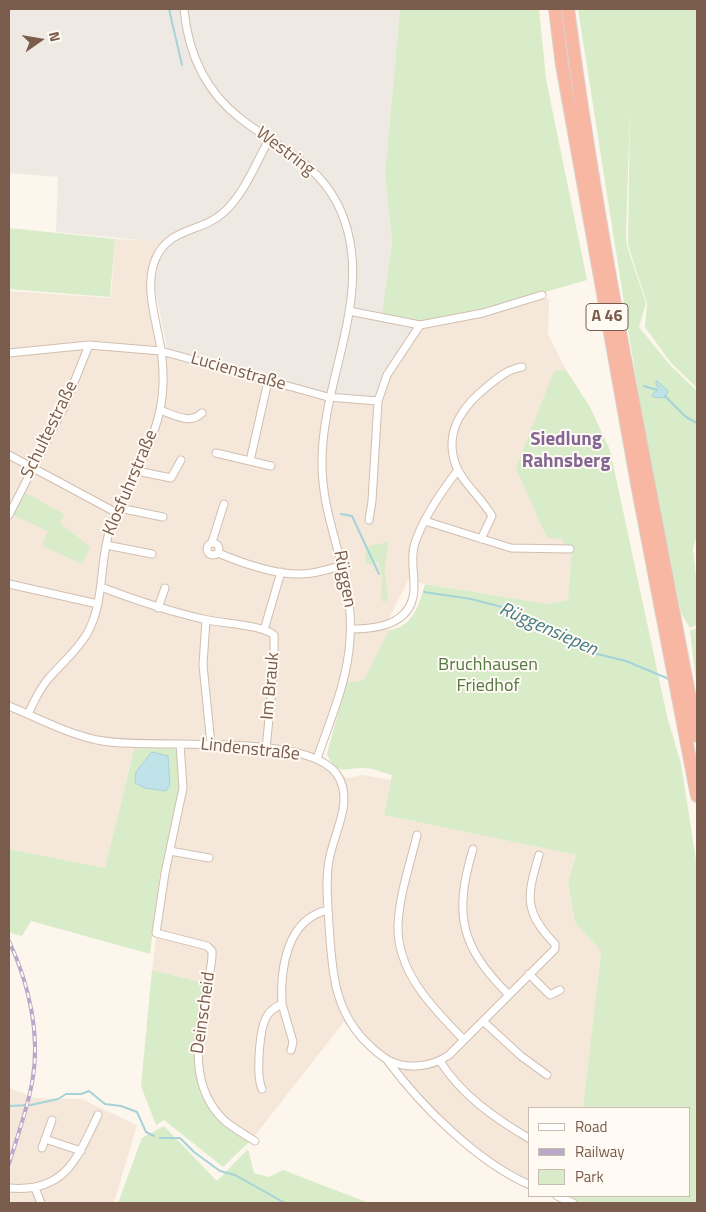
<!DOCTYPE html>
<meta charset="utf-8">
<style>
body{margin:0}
#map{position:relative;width:706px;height:1212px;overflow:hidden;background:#fdf6ec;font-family:"Titillium Web",sans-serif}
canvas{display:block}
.frame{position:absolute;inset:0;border:10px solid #7a5c4d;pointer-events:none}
.legend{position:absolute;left:528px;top:1107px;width:162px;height:90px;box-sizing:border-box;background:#fffaf3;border:1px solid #cabbb1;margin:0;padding:6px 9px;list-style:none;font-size:15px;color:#7a5c4d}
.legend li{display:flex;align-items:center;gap:10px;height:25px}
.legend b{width:25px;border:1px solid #cabbb1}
.north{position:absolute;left:15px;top:15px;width:50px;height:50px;-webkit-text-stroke:4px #fffaf3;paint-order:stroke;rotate:77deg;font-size:14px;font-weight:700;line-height:20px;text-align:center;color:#7a5c4d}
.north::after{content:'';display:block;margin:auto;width:18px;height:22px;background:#7a5c4d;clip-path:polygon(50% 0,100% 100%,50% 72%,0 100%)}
</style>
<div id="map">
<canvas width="706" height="1212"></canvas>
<div class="frame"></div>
<ul class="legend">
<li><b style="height:6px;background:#fff"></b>Road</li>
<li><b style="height:6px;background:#b9a8c9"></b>Railway</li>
<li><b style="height:14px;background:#d8ecc9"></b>Park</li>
</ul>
<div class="north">N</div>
</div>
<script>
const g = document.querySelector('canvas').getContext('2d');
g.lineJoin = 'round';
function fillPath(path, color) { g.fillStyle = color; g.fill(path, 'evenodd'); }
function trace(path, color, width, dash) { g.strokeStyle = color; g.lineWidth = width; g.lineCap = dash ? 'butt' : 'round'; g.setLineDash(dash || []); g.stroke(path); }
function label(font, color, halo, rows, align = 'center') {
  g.font = font + ' "Titillium Web",sans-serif'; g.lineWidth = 4; g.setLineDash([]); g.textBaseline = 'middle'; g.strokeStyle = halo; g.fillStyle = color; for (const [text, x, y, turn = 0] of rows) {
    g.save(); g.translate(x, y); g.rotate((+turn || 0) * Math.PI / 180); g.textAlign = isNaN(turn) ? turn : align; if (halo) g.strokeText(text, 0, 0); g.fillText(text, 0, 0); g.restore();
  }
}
fillPath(new Path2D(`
 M 115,239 L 162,241 L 156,252 L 149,295 L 157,354 L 388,375 L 414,338 L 426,327 L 543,297 L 549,299 L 548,334 L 566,370 L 554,371 L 563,539 L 572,547 L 568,600 L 547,604 L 408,581 L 387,622 L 389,630 L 364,680 L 346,683 L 318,759 L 347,778 L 363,775 L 391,780 L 384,815 L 576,855 L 568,882 L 575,923 L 601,951 L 583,1108 L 530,1108 L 530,1186 L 487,1162 L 385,1062 L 363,1044 L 344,1022 L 253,1138 L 225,1118 L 205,1090 L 199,1049 L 208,984 L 152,970 L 163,882 L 182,796 L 134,749 L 105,868 L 9,849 L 9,291 L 111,298 Z
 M 9,1088 L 35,1098 L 81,1099 L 137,1125 L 114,1203 L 9,1203 Z`), '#f5e8da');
fillPath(new Path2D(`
 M 9,9 L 400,9 L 385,174 L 392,242 L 382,320 L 416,327 L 396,354 L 376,399 L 334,396 L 167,348 L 154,284 L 158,259 L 166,247 L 162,242 L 56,232 L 58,177 L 9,173 Z`), '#efe9e4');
fillPath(new Path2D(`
 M 400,9 L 539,9 L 546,79 L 587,280 L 469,314 L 430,323 L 382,315 L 392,242 L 385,174 Z
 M 578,9 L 697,9 L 697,388 L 671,363 L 645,327 L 647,303 L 628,245 L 630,109 L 626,234 L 627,246 L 646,303 L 639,327 L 669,364 L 697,391 L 697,534 L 693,549 L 697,586 L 697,625 L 690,628 L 681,613 L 643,424 Z
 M 9,228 L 115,239 L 110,297 L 9,289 Z
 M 566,370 L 590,407 L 610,450 L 667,716 L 681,764 L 696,860 L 697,1203 L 573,1202 L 573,1196 L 690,1196 L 690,1108 L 583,1108 L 601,951 L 575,923 L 568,882 L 576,855 L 384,815 L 392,775 C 383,773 373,768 364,768 C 345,767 337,777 327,754 L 346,683 L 364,680 L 389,630 C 413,627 419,605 425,584 L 547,604 L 568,600 L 572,547 L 564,545 L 563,539 L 547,538 L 516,468 L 554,371 Z
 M 24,492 L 64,514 L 60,523 L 90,547 L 82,564 L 42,546 L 48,531 L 13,515 Z
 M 388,542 L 385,570 L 388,601 L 381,601 L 382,580 L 379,562 L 366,565 L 365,554 L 369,546 Z
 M 697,628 L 697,690 L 690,631 Z
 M 177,748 L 182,796 L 160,873 L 150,954 L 31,921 L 22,936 L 11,933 L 9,930 L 9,849 L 105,868 L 134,749 Z
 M 152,970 L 208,984 C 202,1029 189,1080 224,1117 C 232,1125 244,1131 253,1138 L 223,1167 L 164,1120 L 156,1125 L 141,1086 Z
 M 164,1126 L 217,1181 L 248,1149 L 254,1173 L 269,1177 L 283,1170 L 369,1203 L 118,1203 L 142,1138 Z`), '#d8ecc9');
const water = new Path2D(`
 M 657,381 L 668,391 L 665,398 L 653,397 L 652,395 L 658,388 L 656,384 Z
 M 152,752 L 168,756 L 170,785 L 166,791 L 145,788 L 135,783 L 136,772 Z`);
fillPath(water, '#bfe3e8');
trace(water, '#a5d3da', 1);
trace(new Path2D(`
 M 169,9 L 182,65
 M 644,386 L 657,390
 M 665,396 L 686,417 L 697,423
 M 341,514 L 352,516 L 379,574
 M 424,592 L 471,599 L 506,608 L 577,643 L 589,652 L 626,661 L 669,679
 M 9,1106 L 31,1105 L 58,1099 L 66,1094 L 81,1094 L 89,1091 L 105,1104 L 121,1106 L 137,1112 L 146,1132 L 154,1136
 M 160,1138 L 180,1138 L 194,1152 L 220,1171 L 235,1175 L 285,1203`), '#a5d3da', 2);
const street = new Path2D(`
 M 184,9 C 188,53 206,92 241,119 C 276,146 316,162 337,203 C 380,287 321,377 322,464 C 322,525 355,576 350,639 C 348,680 330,720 317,759
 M 349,311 L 420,325 L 387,375 L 378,401 L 372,501 L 369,520
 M 420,325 L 483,313 L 542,295
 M 9,353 L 89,345 L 161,351 L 328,397 L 378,401
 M 160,410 C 174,415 190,425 202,413
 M 216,453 L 271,466
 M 9,455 L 117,513
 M 250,461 L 268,381
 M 137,471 L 171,478 L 181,460
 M 119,508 L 163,517
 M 9,515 L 65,405 L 89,345
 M 425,521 L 511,548 L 570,549
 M 481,539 L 492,516 C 482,498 462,483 455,463 C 444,429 465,404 489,385 C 500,376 509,369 522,367
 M 212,542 L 224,504
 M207 549a6 6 0 1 1 12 0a6 6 0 1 1-12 0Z
 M 106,545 L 152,554
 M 218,553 C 242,563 275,575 301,574 C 316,574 330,569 343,565
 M 9,584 L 98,604
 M 101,587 C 135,600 168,611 203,619 C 222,624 260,624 274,635 L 274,668 L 266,749
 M 158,608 L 165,588
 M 206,620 L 203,665 L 211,744
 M 351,629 C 381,629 415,623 414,585 C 414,572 411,559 414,546 C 422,519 441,492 458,470
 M 264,630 L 281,572
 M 9,706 C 38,718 65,733 97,740 C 150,751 303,731 336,773 C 356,800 333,833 329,861 C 325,881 328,904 329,925 C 332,968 333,1008 365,1041 C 372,1048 379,1055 388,1060 C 407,1070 432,1067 449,1055 L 555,949 L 555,944 C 523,911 527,896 539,855
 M 28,714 C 34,702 39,689 49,678 C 62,663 78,650 88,632 C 105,600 99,563 110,529 C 123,491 148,457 158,418 C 164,397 164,372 161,350 C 157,322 144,288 155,260 C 169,226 202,233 224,212 C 245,193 256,162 270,138
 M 180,744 L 183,788 L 165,873 L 156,933 L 207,946 L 212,951 C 213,965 207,982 205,996 C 197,1040 189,1089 226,1122 C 235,1129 245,1135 255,1141
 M 417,835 C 410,865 399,895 398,926 C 397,973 434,1009 464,1040
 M 473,849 C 453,916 461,947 509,995
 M 170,851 L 209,858
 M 529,974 L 550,995 L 560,990
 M 282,1004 L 293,1042 L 291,1050
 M 484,1022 L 521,1056 L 547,1075
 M 387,1060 C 421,1106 477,1162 530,1185
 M 440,1061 C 461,1095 496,1119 530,1139
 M 262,1089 C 256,1076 259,1029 267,1016 C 270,1010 276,1007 282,1004 C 280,968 287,919 328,910
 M 45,1139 L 81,1151
 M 42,1148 L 52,1120
 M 9,1188 C 65,1193 77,1159 98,1115
 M 35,1188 L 41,1203
 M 557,1196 L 573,1203`);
const highway = new Path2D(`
 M 555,9 L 562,65 L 638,489 L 697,796
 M 568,9 C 600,253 652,494 697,736`);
trace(street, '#d1beb0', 9);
trace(highway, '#dad1cd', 14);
trace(street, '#fff', 7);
trace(highway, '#f7b7a3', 12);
const rail = new Path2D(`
 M 9,941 C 29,984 41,1035 32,1083 C 27,1110 17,1137 9,1164`);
trace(rail, '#b9a8c9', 4);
trace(rail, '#fffaf3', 2, [5.5]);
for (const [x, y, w] of [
 [607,317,42]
]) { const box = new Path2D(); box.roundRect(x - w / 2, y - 13.5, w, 27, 4); g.fillStyle = '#fffaf3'; g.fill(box); trace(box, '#7a5c4d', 1); }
label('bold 16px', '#7a5c4d', null, [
 ["A 46",607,317]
]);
label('18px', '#7a5c4d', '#fffaf3', [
 ["Westring",285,152,37],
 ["Lucienstraße",238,372,16],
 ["Schultestraße",50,430,-64],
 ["Klosfuhrstraße",131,483,-67],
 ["Rüggen",344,579,79],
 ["Im Brauk",271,686,-85],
 ["Lindenstraße",250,750,6],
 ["Deinscheid",204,1013,-82]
]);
label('18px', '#537a41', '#fffaf3', [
 ["Bruchhausen",488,666],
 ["Friedhof",488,687]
]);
label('bold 19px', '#846695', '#fffaf3', [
 ["Siedlung",566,440],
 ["Rahnsberg",566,462]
]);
label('italic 19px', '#437c86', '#fffaf3', [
 ["Rüggensiepen",548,630,24]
]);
</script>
